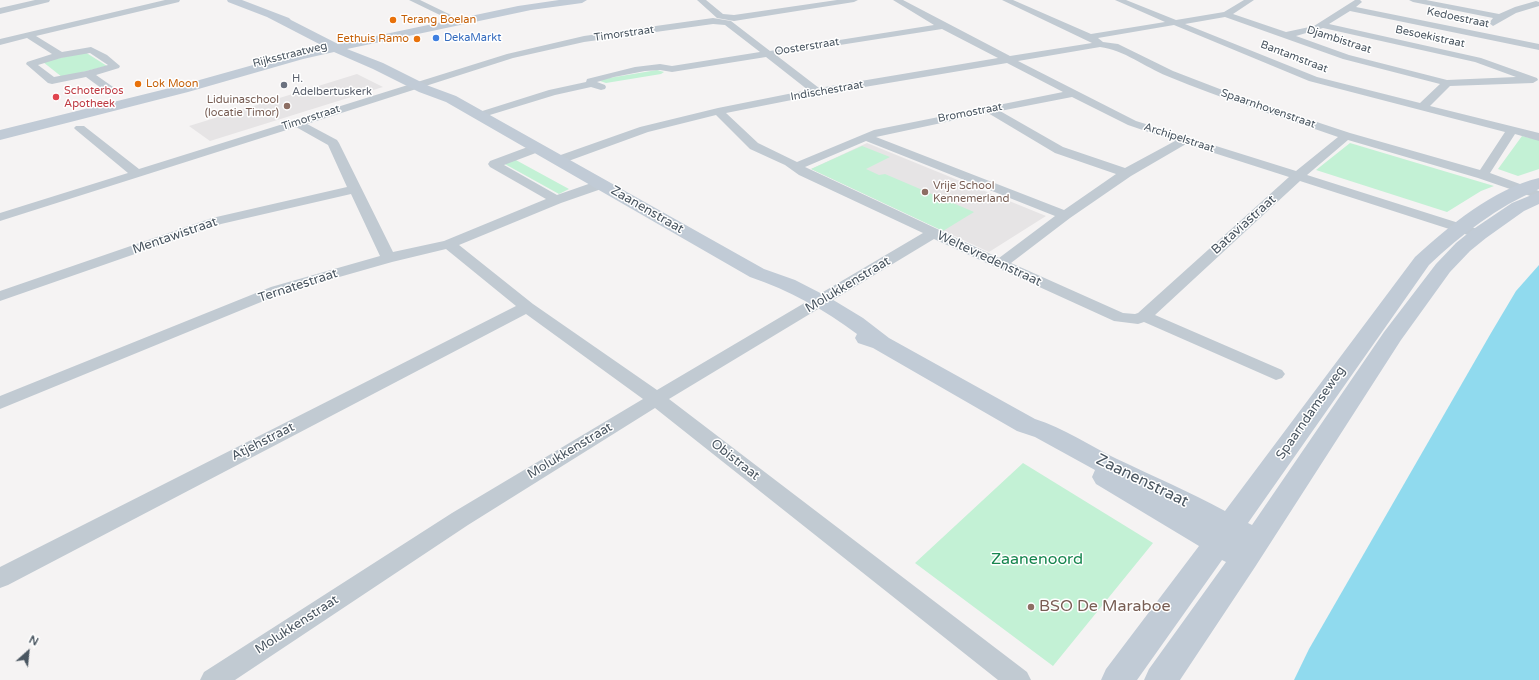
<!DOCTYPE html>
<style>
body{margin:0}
#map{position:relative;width:1539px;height:680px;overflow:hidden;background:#f5f3f3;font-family:"Varela Round",sans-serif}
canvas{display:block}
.north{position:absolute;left:8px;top:632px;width:40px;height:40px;-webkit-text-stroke:3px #fff;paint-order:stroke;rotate:27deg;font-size:11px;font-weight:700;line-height:16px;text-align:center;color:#4a5661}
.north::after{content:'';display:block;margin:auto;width:14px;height:18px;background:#4a5661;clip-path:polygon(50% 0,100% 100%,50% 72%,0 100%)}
</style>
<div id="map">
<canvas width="1539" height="680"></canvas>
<div class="north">N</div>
</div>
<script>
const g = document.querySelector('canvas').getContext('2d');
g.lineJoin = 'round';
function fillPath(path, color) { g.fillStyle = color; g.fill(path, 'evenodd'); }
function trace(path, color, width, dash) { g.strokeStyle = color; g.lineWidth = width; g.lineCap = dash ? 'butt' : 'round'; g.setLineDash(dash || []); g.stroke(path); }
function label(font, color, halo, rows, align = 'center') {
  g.font = font + ' "Varela Round",sans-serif'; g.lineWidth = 3; g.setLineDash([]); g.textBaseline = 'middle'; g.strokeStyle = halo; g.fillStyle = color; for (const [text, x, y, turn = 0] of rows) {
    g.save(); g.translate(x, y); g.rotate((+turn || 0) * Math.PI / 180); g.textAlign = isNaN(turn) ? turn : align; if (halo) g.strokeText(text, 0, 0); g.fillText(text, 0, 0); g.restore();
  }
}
fillPath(new Path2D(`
 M 357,74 L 383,87 L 210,141 L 189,126 Z
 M 867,143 L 1046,216 L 989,252 L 811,169 Z`), '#e6e4e5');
fillPath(new Path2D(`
 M 85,52 L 107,66 L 62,77 L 43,62 Z
 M 657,70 L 664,72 L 661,74 L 606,83 L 600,81 L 603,79 Z
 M 1522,136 L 1539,140 L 1539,169 L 1518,176 L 1498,169 Z
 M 1350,143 L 1494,186 L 1481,191 L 1447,212 L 1316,170 Z
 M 862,146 L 890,157 L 866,169 L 879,175 L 885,174 L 974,212 L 943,231 L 811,169 Z
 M 514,159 L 569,189 L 559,194 L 503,163 Z
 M 1023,463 L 1153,543 L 1053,666 L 915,563 Z`), '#c3f1d5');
fillPath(new Path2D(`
 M 1539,265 L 1539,680 L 1294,680 L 1309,649 L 1491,333 L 1516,291 Z`), '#90daee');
fillPath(new Path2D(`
 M 35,0 L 50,0 L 49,2 L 0,14 L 0,8 Z
 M 165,0 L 180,0 L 179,2 L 36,36 L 62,52 L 91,47 L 107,55 L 120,66 L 119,68 L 96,75 L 116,89 L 117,91 L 116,93 L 108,93 L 86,77 L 52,84 L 48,83 L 26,64 L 27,62 L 52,54 L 27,38 L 0,45 L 0,39 ZM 90,53 L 108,65 L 86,71 L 54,77 L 38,65 L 61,58 Z
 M 409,0 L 420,0 L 451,15 L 447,18 L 444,17 Z
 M 697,0 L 706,0 L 723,14 L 734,15 L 837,0 L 858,0 L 854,2 L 734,21 L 717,18 Z
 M 893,0 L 903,0 L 1010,56 L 1092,43 L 1002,0 L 1013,0 L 1091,34 L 1165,22 L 1115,0 L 1126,0 L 1176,20 L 1224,12 L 1244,0 L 1254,0 L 1233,14 L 1286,32 L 1314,26 L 1355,0 L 1360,0 L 1362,2 L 1356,7 L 1539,44 L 1539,50 L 1350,11 L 1329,24 L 1481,58 L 1537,78 L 1538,80 L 1533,83 L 1450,86 L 1430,106 L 1539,133 L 1539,141 L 1515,134 L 1490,173 L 1539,191 L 1539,199 L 1478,178 L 1348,140 L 1307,175 L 1484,231 L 1486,234 L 1484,237 L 1479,238 L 1474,237 L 1300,181 L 1155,315 L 1282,370 L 1285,374 L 1282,378 L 1276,380 L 1144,322 L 1138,324 L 1114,321 L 934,239 L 669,399 L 1027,672 L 1031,680 L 998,680 L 655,408 L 468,525 L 235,680 L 200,680 L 204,672 L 452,513 L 643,399 L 526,314 L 8,585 L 0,588 L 0,567 L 516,306 L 446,249 L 392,262 L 283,293 L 0,409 L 0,396 L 271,287 L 380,256 L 351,194 L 221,224 L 0,301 L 0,291 L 212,218 L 347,187 L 328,145 L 296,127 L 0,221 L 0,213 L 128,173 L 76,130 L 74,128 L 76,126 L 84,126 L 139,169 L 507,54 L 584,36 L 713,18 L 731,21 L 770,51 L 934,25 ZM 1225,17 L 1343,59 L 1440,84 L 1420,103 L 1317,77 L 1185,24 ZM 713,24 L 725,25 L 760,52 L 672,66 L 660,64 L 635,67 L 587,79 L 586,82 L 549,90 L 476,113 L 474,115 L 480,118 L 555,95 L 591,87 L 601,90 L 605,89 L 606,87 L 605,85 L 597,82 L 614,77 L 645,71 L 660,70 L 672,72 L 766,57 L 808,90 L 718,108 L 640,127 L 555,157 L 553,160 L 555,163 L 563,163 L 648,132 L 716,115 L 750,149 L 785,165 L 799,175 L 923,233 L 657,390 L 533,304 L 459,245 L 561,203 L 607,187 L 609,184 L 607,181 L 597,181 L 557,195 L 504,165 L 541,151 L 543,148 L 541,145 L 533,145 L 490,161 L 488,164 L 490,167 L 546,199 L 444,241 L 393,252 L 339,143 L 337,140 L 307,124 L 513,58 L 584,42 ZM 1174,25 L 1309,81 L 1505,132 L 1480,170 L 1350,133 L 1238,96 L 1173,71 L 1118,44 L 1103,42 L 1098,38 ZM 1323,28 L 1475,62 L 1516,77 L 1447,80 L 1349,55 L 1296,36 ZM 942,29 L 998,58 L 819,88 L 776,55 ZM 1100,47 C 1124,50 1145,67 1167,76 C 1223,99 1280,117 1338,137 L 1296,171 L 1136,121 L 1018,61 ZM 1007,63 L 1063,92 L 874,130 L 797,162 L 758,143 L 726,113 L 817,95 ZM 1072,97 L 1128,125 L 1175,141 L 1125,168 L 1063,147 L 1000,111 ZM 988,113 L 1055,153 L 1116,174 L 1064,210 L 876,137 ZM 866,141 L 1055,216 L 999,258 L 805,167 ZM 1186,144 L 1289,177 L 1138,313 L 1135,314 L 1123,313 L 1011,263 L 1070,218 L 1131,176 Z
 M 1409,0 L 1426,0 L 1499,14 L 1515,7 L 1536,1 L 1539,2 L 1539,6 L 1516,13 L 1493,26 L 1489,23 L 1493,18 L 1413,2 Z`), '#c1cad2');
fillPath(new Path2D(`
 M 227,0 L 242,0 L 289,18 L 291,20 L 338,44 L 518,6 L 559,0 L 587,0 L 582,3 L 531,10 L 347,49 L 383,63 L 429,86 L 456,96 L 764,269 L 795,280 L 830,298 L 863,318 L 889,338 L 1035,419 C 1064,428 1090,446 1117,459 C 1153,476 1190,492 1225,511 L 1415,257 C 1449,226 1493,189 1539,178 L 1539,189 C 1497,207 1462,234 1429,265 L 1248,523 L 1252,525 L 1384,332 L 1436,264 L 1456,243 L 1472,230 L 1512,203 L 1539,192 L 1539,204 L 1524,211 L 1486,238 L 1470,251 L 1450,272 L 1401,340 L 1255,567 L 1180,680 L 1144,680 L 1149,669 L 1226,562 L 1222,560 L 1137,680 L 1101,680 L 1106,669 L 1199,546 L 1096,484 L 1092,477 L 1095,470 L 1035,437 L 1017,431 L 873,348 L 858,343 L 855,338 L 857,334 C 825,310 789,290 750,277 L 446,102 L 419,92 L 373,69 L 334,52 L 303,59 L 188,92 L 0,140 L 0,130 L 178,86 L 296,53 L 325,47 L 267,17 L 228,2 Z`), '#c1cbd6');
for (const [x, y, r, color] of [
 [393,20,4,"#e8710a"],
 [436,38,4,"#3f7fe0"],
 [417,39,4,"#e8710a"],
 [138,84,4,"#e8710a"],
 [284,85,4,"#6b7280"],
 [56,97,4,"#e0444e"],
 [287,106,4,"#8d6e63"],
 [925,192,4,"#8d6e63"],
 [1031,607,4,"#8d6e63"]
]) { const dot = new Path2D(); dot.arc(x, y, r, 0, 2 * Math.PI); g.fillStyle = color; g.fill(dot); trace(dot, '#fff', 1.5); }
label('11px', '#4a5661', '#fff', [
 ["Kedoestraat",1458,18,12],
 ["Timorstraat",624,34,-8],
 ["Besoekistraat",1430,37,12],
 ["Djambistraat",1339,40,18],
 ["Oosterstraat",807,47,-9],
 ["Rijksstraatweg",290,55,-14],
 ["Bantamstraat",1294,57,21],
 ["Indischestraat",827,91,-10],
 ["Spaarnhovenstraat",1268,109,19],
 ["Bromostraat",970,113,-11],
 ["Timorstraat",311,118,-18],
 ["Archipelstraat",1179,138,18]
]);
label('11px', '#c56008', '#fff', [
 ["Terang Boelan",401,20],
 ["Eethuis Ramo",409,39,"right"],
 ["Lok Moon",146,84]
], 'left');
label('11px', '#366cbe', '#fff', [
 ["DekaMarkt",444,38]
], 'left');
label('11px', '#5b616d', '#fff', [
 ["H.",292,79],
 ["Adelbertuskerk",292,92]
], 'left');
label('11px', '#be3a42', '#fff', [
 ["Schoterbos",64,91],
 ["Apotheek",64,104]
], 'left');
label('11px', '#785e54', '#fff', [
 ["Liduinaschool",279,100],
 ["(locatie Timor)",279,113],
 ["Vrije School",933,186,"left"],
 ["Kennemerland",933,199,"left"]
], 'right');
label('13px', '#4a5661', '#fff', [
 ["Zaanenstraat",647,210,30],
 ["Bataviastraat",1244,225,-42],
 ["Mentawistraat",175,236,-19],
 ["Weltevredenstraat",989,259,25],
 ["Molukkenstraat",848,285,-31],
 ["Ternatestraat",298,286,-18],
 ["Spaarndamseweg",1311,413,-55],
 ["Atjehstraat",263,442,-27],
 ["Molukkenstraat",570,451,-31],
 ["Obistraat",735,460,38],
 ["Molukkenstraat",297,625,-33]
]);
label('16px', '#4a5661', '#fff', [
 ["Zaanenstraat",1142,481,26]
]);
label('16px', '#17864f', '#fff', [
 ["Zaanenoord",1037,560]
]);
label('16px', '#785e54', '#fff', [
 ["BSO De Maraboe",1039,607]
], 'left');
</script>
